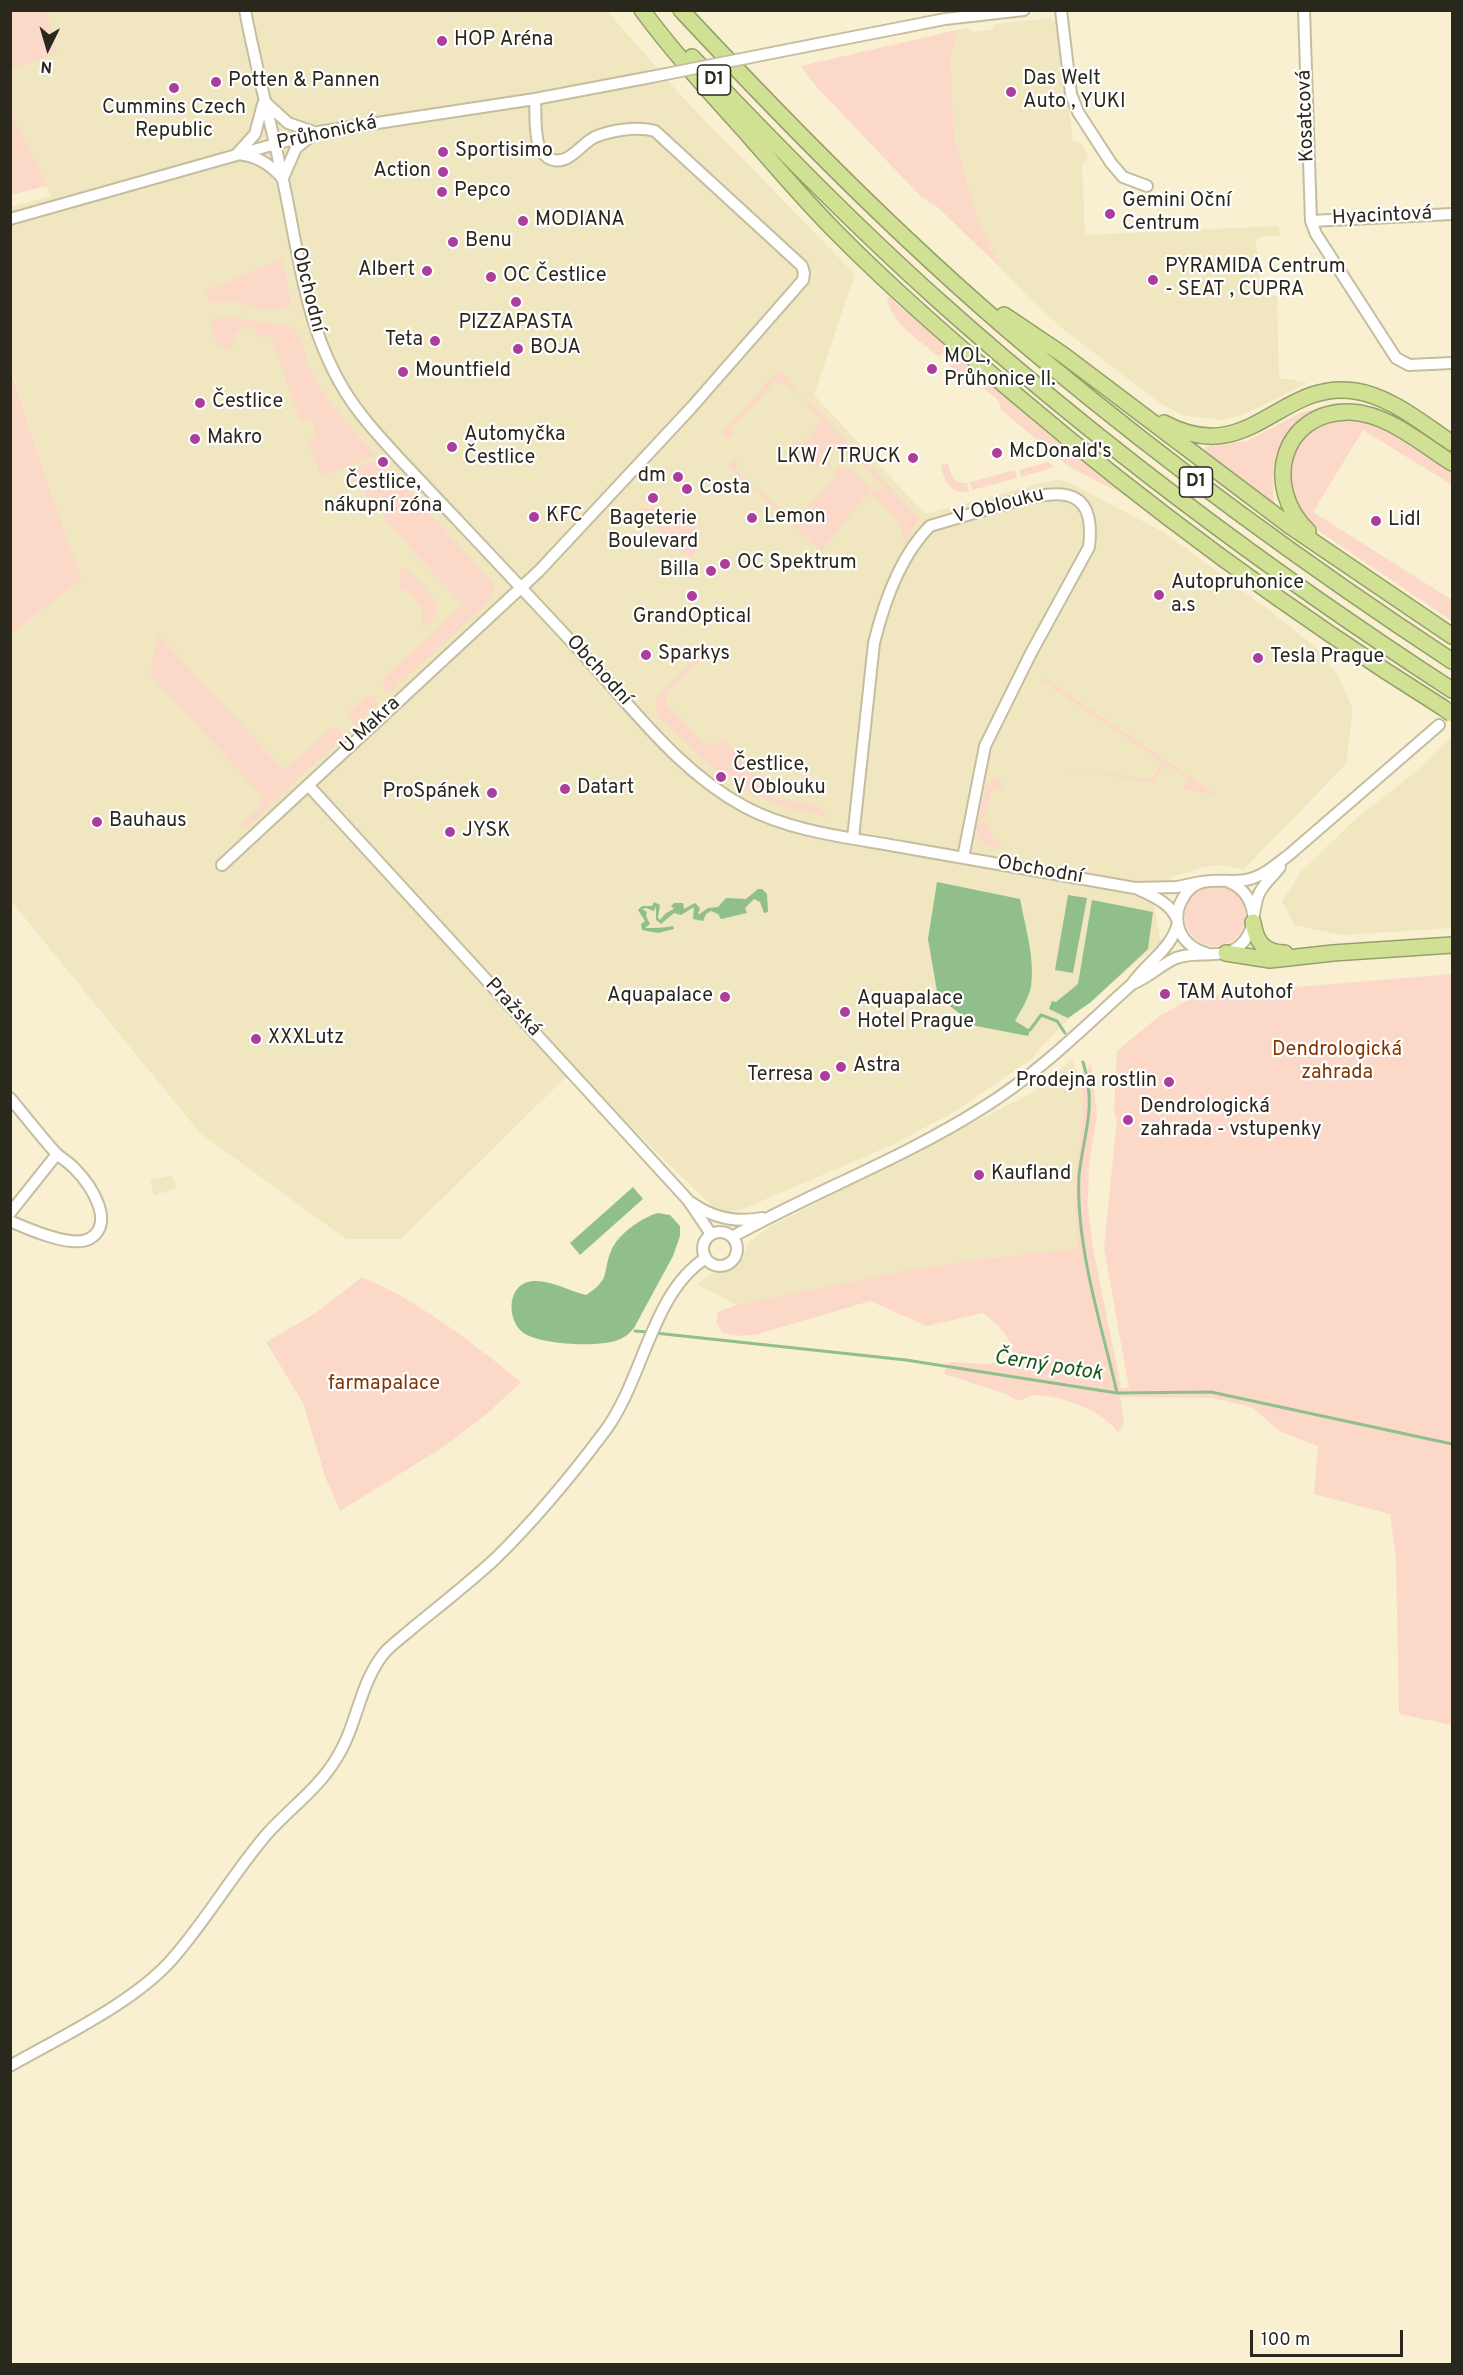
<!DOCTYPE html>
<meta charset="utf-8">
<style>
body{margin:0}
#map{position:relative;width:1463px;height:2375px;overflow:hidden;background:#f9f0d2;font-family:Overpass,sans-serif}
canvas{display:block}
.frame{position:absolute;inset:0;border:12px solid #2a271c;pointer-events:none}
.north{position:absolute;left:18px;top:18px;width:60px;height:60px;-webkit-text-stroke:4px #fff;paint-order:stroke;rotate:185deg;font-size:16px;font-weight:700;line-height:24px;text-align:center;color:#2a271c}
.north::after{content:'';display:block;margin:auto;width:21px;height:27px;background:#2a271c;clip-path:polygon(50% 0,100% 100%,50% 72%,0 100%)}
.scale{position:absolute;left:1250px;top:2330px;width:153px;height:27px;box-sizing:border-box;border:3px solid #2a271c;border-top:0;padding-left:8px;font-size:18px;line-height:21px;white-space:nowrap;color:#2a271c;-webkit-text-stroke:4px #fff;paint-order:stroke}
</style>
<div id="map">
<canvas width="1463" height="2375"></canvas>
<div class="frame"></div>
<div class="north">N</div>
<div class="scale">100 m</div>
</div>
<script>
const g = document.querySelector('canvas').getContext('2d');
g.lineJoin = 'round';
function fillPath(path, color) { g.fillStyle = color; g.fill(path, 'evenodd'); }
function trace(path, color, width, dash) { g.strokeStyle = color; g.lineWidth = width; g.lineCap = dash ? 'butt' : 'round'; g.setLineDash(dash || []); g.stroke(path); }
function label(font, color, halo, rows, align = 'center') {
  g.font = font + ' Overpass,sans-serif'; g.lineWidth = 4.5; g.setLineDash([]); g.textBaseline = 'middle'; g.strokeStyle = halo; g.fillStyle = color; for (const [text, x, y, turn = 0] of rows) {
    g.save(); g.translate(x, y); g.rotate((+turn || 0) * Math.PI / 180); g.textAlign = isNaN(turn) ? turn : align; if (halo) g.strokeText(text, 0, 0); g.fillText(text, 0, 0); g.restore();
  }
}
fillPath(new Path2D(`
 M 11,11 L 607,11 L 687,102 L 855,274 L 814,395 L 925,514 L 1053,480 L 1066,481 L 1165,533 L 1273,613 L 1316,648 L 1339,677 L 1353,710 L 1346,764 L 1244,869 L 1217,865 L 1204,867 L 1172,877 L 1154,907 L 1161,942 L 1069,1019 L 1043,1044 L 1032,1059 L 951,1114 L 890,1146 L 743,1209 L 719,1213 L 573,1070 L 401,1239 L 346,1239 L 200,1133 L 11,901 L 11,634 L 82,579 L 50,491 L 11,368 L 11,207 L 51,196 L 11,111 Z
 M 1050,18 L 1058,24 L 1073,140 L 1083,145 L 1089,157 L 1082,165 L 1085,235 L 1279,226 L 1280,236 L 1258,237 L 1256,241 L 1261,292 L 1265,296 L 1277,296 L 1279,379 L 1291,379 L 1307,383 L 1247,413 L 1224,420 L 1182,415 L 1160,403 L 1063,329 L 1029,298 L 1001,268 L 978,219 L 954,137 L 951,57 L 957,30 L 966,28 L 974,32 L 992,30 L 996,24 Z
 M 1452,737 L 1452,928 L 1343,935 L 1294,925 L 1282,901 L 1301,872 L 1352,822 L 1423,766 Z
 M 1072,1059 L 1081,1082 L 1083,1114 L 1077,1162 L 1075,1211 L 1079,1248 L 984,1259 L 737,1305 L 696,1284 L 715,1272 L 733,1270 L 743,1259 L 748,1243 L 769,1227 L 1032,1093 Z
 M 172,1175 L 177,1189 L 154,1195 L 150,1180 Z`), '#f0e6c0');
fillPath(new Path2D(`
 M 10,11 L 46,11 L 58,53 L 11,69 Z
 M 957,30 L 951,57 L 954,137 L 978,219 L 1001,268 L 935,205 L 922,198 L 814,84 L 801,66 Z
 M 11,111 L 47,186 L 11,195 L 10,195 Z
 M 282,259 L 291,303 C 276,319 254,305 235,302 C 227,301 219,303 211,303 L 205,291 Z
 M 889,297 L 1032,421 L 1122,494 L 1068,466 L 1000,409 L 1001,408 L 998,400 L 982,387 L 972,385 L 949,365 L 952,360 L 943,353 L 939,357 C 921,341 891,324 887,298 Z
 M 223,317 C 230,317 287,325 291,328 C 303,335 305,358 310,370 C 327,402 351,429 376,455 L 321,476 L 308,440 L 317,437 L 311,419 L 301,422 L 270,334 L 258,338 L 253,325 L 238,331 L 232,342 L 233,347 L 224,350 L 222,346 L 219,349 L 210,321 Z
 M 10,368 L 50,491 L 82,579 L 11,634 Z
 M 779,370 L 919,518 L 903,548 C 909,524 885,508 869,492 L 821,551 L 727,465 L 735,459 L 738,463 L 735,469 L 789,517 L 793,513 L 799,517 L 837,475 L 834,471 L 839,467 L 850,468 L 872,491 L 886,489 C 877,479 866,465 855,458 C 845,451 841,457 829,447 L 819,458 L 824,465 L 817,468 L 813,466 L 817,460 L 801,445 L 794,449 L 796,440 L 803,443 L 823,421 L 808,408 L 809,404 L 785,382 L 782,384 L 776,380 L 730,430 L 734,435 L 727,438 L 721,434 Z
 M 1334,403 L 1351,403 C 1287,410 1270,442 1274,503 L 1203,451 L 1206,447 L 1247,441 L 1300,413 Z
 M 1337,418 L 1364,420 L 1382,428 L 1452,470 L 1452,485 L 1363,430 L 1313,512 L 1452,600 L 1452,621 L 1313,527 L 1291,501 L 1290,458 L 1306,432 Z
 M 373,461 L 410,492 L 491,581 C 498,590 492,598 485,605 L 389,693 L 383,688 L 385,677 L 463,605 L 384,518 L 386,516 L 345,472 Z
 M 1047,462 L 1053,465 L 1052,468 L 1021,477 L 1019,470 Z
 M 948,463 C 951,475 953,483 967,483 L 969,492 C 950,495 944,481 941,465 Z
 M 1015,470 L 1017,478 L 972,490 L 970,482 Z
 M 646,507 C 666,510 697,512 700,538 C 701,547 697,553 690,558 L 637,511 Z
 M 404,568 C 411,572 416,579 422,585 C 437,601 444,610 426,627 L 423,626 L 422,608 L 407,590 L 400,589 L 400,569 Z
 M 158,635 L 284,771 L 330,729 L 337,727 L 344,736 L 245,828 L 240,826 L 260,806 L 263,797 L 150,674 Z
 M 707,648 L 727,648 L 723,651 L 710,651 L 667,692 L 666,704 L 703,743 L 716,744 L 723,739 L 757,774 L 752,780 L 775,799 L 813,804 L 828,815 L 828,817 C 804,812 778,806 755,795 C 741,788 736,775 719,774 L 657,716 L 656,697 Z
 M 1043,677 L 1217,795 L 1183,789 L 1189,780 L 1166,764 L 1153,783 L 1062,767 L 1151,780 L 1162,762 L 1056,690 L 1042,680 Z
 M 367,696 L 375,698 L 378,704 L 357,724 L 348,719 L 350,711 Z
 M 995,778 L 1003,784 L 1001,790 L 993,788 L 982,822 L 988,824 L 992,838 L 1002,845 L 1002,849 C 990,847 982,845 976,834 L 986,784 Z
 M1185 916a30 30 0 1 1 60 0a30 30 0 1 1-60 0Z
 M 1452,974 L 1452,1725 L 1399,1714 L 1396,1558 L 1390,1514 L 1314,1494 L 1318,1446 L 1279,1431 L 1252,1407 L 1211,1398 L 1120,1397 L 1124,1424 L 1118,1433 C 1106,1412 1060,1395 1036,1395 C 1030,1395 1024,1399 1018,1401 L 1006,1394 L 944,1374 L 949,1362 L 986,1364 L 1014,1360 C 1011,1335 1002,1329 983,1313 L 927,1326 L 870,1301 L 758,1334 L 742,1336 L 723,1333 L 716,1323 L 718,1312 L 737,1305 L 906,1271 L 984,1259 L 1078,1248 L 1075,1211 L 1077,1162 L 1083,1114 L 1081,1082 L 1091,1063 L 1097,1114 L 1089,1165 L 1088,1207 L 1093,1248 L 1121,1388 L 1129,1388 L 1104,1248 L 1117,1119 L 1114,1113 L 1117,1051 L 1158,1017 L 1188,1000 L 1236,992 Z
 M 362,1277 C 421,1302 471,1342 521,1382 L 490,1411 L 445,1446 L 340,1511 L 326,1479 L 303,1403 L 266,1342 L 313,1315 Z`), '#fbd8c8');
fillPath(new Path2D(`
 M 937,882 L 1020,899 C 1025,926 1035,958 1031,986 C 1029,998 1021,1010 1015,1021 L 1030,1030 L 1028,1036 L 976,1026 L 938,997 L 928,939 Z
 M 758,889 L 762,889 L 767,894 L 768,912 L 764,913 L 760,902 L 754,899 L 745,908 L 747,913 L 721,919 L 718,914 L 711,911 L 706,914 L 703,921 L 693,919 L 694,907 L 681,915 L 674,913 L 661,924 L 656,920 L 656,906 L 654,911 L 646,908 L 642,909 L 647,912 L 646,916 L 650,924 L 645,928 C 655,928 663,928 673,926 L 674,929 L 658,933 L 642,930 L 641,924 L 645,921 L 638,910 L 642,906 L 652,906 L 654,902 L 660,905 L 658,917 L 660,920 L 666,913 L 674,909 L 671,906 L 674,903 L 683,903 L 684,909 L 695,903 L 700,908 L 698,915 L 708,908 L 718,907 L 726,898 L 746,899 Z
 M 1068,895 L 1087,898 L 1073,973 L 1055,970 Z
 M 1092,900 L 1153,912 L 1148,949 L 1091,1002 L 1068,1018 L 1049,1009 L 1052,1001 L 1056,1002 L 1078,984 Z
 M 633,1187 L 643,1199 L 580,1255 L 570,1243 Z
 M 658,1213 L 670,1215 L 680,1226 L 680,1236 L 673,1256 L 634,1328 C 629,1334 623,1339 615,1341 C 596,1347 536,1345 521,1331 C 506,1316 508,1283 533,1281 C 552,1280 569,1291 586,1295 C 611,1279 602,1274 611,1251 C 618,1234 641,1218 658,1213 Z`), '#90bf8c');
trace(new Path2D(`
 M 1030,1030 L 1041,1015 L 1057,1021 L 1065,1033
 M 1083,1062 C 1097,1108 1084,1131 1079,1175 C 1078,1188 1079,1204 1080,1217 C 1085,1276 1104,1335 1117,1393
 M 635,1331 L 648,1332
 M 655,1333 L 906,1360 L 1117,1393 L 1211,1392 L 1452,1444`), '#90bf8c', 3);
const minor = new Path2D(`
 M 245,10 C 256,68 271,123 283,180 C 299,254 305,328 346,393 C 361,417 380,437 398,457 C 459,522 521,587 581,652 C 632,707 678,771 745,807 C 794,833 854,838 907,848 C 983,861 1059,875 1135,888 L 1177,887 L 1201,882
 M 1061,10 L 1071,94 L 1078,112 L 1111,163 L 1123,177 L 1147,186
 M 1304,10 L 1311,221 L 1316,234 L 1396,358 L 1409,365 L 1452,363
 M 787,50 L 945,19 L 1024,10
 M 265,102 L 288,123 L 314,132
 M 236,155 L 255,134 L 263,104
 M 243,155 C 260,157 272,166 283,179
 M 283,178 L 296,148 L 310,137
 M 10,219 L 318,132 L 535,99 L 651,77
 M 1311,221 L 1452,214
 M 308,785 L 688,1200 L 711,1234
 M 853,838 L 874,643 C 884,602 900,556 930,526 C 954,519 978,512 1001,505 C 1046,493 1098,476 1089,547 L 1031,653 L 985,746 L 963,858
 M 222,865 L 539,571 L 691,408 L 803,280 L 804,273 L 802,266 L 655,131 C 639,126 611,130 595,137 C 580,144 566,170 547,157 C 543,154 540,151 539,146 C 534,132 536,114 535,99
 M 1229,882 C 1243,888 1251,899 1253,914
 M 1138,889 C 1154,897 1169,902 1177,919
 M 1206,953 C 1192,949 1181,939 1178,925 C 1176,915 1178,906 1183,898 C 1199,870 1226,886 1250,879 C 1265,875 1278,863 1290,854 L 1439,725
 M 1132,984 C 1148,978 1160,965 1176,958 C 1199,949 1228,963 1245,940 C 1255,927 1253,910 1258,896 C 1263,883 1273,877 1280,867
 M 10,1098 C 25,1116 39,1134 54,1151 C 60,1158 69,1162 75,1169 C 90,1184 117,1224 89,1239 C 71,1248 28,1229 10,1221
 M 692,1203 C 713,1218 736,1223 762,1218
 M 10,1213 L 57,1154
 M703 1249a17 17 0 1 1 34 0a17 17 0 1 1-34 0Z
 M 732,1237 C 815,1191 904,1158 984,1107 C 1039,1073 1084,1027 1132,984 C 1147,962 1171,950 1178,923
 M 10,2066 C 61,2037 137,2001 174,1957 C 207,1919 233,1874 266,1835 C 289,1809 318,1789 336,1759 C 358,1725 359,1682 386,1651 C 395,1642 406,1634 415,1626 C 442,1604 470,1582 495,1559 C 535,1520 572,1475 605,1431 C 643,1380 652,1292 706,1258`);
const highway = new Path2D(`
 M 642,10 C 673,52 708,90 743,129 C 773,163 803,199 836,232 C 892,289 953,342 1015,394 C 1149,508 1292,613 1442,707
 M 681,10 C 797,134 916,255 1047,363 C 1176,470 1312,569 1452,661
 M 692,57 C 772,141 853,224 940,302 C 1100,445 1272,573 1452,690
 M 1004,315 L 1062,354 L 1290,526 L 1452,636
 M 1164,423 C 1250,469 1280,379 1355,391 C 1390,396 1423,424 1452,443
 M 1308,531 C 1262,487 1281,411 1350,412 C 1387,413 1422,444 1452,463
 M 1253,922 C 1256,942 1264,953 1285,953
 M 1226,953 L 1270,960 L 1333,953 L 1452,945`);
trace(minor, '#c5bda0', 14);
trace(highway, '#96a06a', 18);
trace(minor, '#fff', 10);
trace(highway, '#d0e194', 15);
const minorBridge = new Path2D(`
 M 651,77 L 787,50`);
const highwayBridge = new Path2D(`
 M 1442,707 L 1452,714`);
trace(minorBridge, '#c5bda0', 14, []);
trace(highwayBridge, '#96a06a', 18, []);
trace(minorBridge, '#fff', 10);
trace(highwayBridge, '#d0e194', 15);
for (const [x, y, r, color] of [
 [442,41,6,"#ab3e9c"],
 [216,82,6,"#ab3e9c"],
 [174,88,6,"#ab3e9c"],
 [1011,92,6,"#ab3e9c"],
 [443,152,6,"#ab3e9c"],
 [443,172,6,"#ab3e9c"],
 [442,192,6,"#ab3e9c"],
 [1110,214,6,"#ab3e9c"],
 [523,221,6,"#ab3e9c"],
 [453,242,6,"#ab3e9c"],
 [427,271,6,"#ab3e9c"],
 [491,277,6,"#ab3e9c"],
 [1153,280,6,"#ab3e9c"],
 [516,302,6,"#ab3e9c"],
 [435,341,6,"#ab3e9c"],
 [518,349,6,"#ab3e9c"],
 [932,369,6,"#ab3e9c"],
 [403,372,6,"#ab3e9c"],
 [200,403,6,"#ab3e9c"],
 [195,439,6,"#ab3e9c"],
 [452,447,6,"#ab3e9c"],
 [997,453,6,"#ab3e9c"],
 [913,458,6,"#ab3e9c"],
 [383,462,6,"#ab3e9c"],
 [678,477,6,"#ab3e9c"],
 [687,489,6,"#ab3e9c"],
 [653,498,6,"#ab3e9c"],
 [534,517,6,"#ab3e9c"],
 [752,518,6,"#ab3e9c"],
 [1376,521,6,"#ab3e9c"],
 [725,564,6,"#ab3e9c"],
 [711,571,6,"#ab3e9c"],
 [1159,595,6,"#ab3e9c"],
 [692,596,6,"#ab3e9c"],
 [646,655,6,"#ab3e9c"],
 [1258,658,6,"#ab3e9c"],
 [721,777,6,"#ab3e9c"],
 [565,789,6,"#ab3e9c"],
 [492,793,6,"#ab3e9c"],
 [97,822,6,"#ab3e9c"],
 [450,832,6,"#ab3e9c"],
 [1165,994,6,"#ab3e9c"],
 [725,997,6,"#ab3e9c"],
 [845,1012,6,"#ab3e9c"],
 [256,1039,6,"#ab3e9c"],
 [841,1067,6,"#ab3e9c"],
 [825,1076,6,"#ab3e9c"],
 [1169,1082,6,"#ab3e9c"],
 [1128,1120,6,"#ab3e9c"],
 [979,1175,6,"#ab3e9c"]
]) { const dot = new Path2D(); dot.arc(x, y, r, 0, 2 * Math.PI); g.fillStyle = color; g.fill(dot); trace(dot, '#fff', 2); }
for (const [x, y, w] of [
 [714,80,33],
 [1196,482,33]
]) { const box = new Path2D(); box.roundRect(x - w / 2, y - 15, w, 30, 4.5); g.fillStyle = '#fff'; g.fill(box); trace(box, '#2a271c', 1.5); }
label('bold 18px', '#2a271c', null, [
 ["D1",714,80],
 ["D1",1196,482]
]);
label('20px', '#2a271c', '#fff', [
 ["HOP Aréna",454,41],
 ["Das Welt",1023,80],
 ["Auto , YUKI",1023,103],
 ["Potten & Pannen",228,82],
 ["Cummins Czech",174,109,"center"],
 ["Republic",174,132,"center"],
 ["Sportisimo",455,152],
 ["Action",431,172,"right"],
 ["Pepco",454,192],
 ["Gemini Oční",1122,202],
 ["Centrum",1122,225],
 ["MODIANA",535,221],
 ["Benu",465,242],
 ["PYRAMIDA Centrum",1165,268],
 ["- SEAT , CUPRA",1165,291],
 ["Albert",415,271,"right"],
 ["OC Čestlice",503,277],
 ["PIZZAPASTA",516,324,"center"],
 ["Teta",423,341,"right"],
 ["BOJA",530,349],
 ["MOL,",944,358],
 ["Průhonice II.",944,381],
 ["Mountfield",415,372],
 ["Čestlice",212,403],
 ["Automyčka",464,436],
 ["Čestlice",464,459],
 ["Makro",207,439],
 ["McDonald's",1009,453],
 ["LKW / TRUCK",901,458,"right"],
 ["dm",666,477,"right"],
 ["Čestlice,",383,484,"center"],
 ["nákupní zóna",383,507,"center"],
 ["Costa",699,489],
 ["KFC",546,517],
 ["Lemon",764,518],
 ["Bageterie",653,520,"center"],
 ["Boulevard",653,543,"center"],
 ["Lidl",1388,521],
 ["OC Spektrum",737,564],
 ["Billa",699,571,"right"],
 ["Autopruhonice",1171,584],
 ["a.s",1171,607],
 ["GrandOptical",692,618,"center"],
 ["Sparkys",658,655],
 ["Tesla Prague",1270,658],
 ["Čestlice,",733,766],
 ["V Oblouku",733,789],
 ["Datart",577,789],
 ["ProSpánek",480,793,"right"],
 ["Bauhaus",109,822],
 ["JYSK",462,832],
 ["TAM Autohof",1177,994],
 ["Aquapalace",713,997,"right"],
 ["Aquapalace",857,1000],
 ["Hotel Prague",857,1023],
 ["XXXLutz",268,1039],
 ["Astra",853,1067],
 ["Terresa",813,1076,"right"],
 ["Prodejna rostlin",1157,1082,"right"],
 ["Dendrologická",1140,1108],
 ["zahrada - vstupenky",1140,1131],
 ["Kaufland",991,1175]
], 'left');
label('20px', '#2a271c', '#fff', [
 ["Kosatcová",1307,116,-92],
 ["Průhonická",327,134,-12],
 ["Hyacintová",1382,217,-3],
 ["Obchodní",307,290,76],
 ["V Oblouku",999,507,-15],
 ["Obchodní",598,671,48],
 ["U Makra",371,726,-43],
 ["Obchodní",1040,871,10],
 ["Pražská",512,1008,47]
]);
label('20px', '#813604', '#fff', [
 ["Dendrologická",1337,1051],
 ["zahrada",1337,1074],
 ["farmapalace",384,1385]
]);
label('italic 21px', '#165715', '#fff', [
 ["Černý potok",1048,1367,9]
]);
</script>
